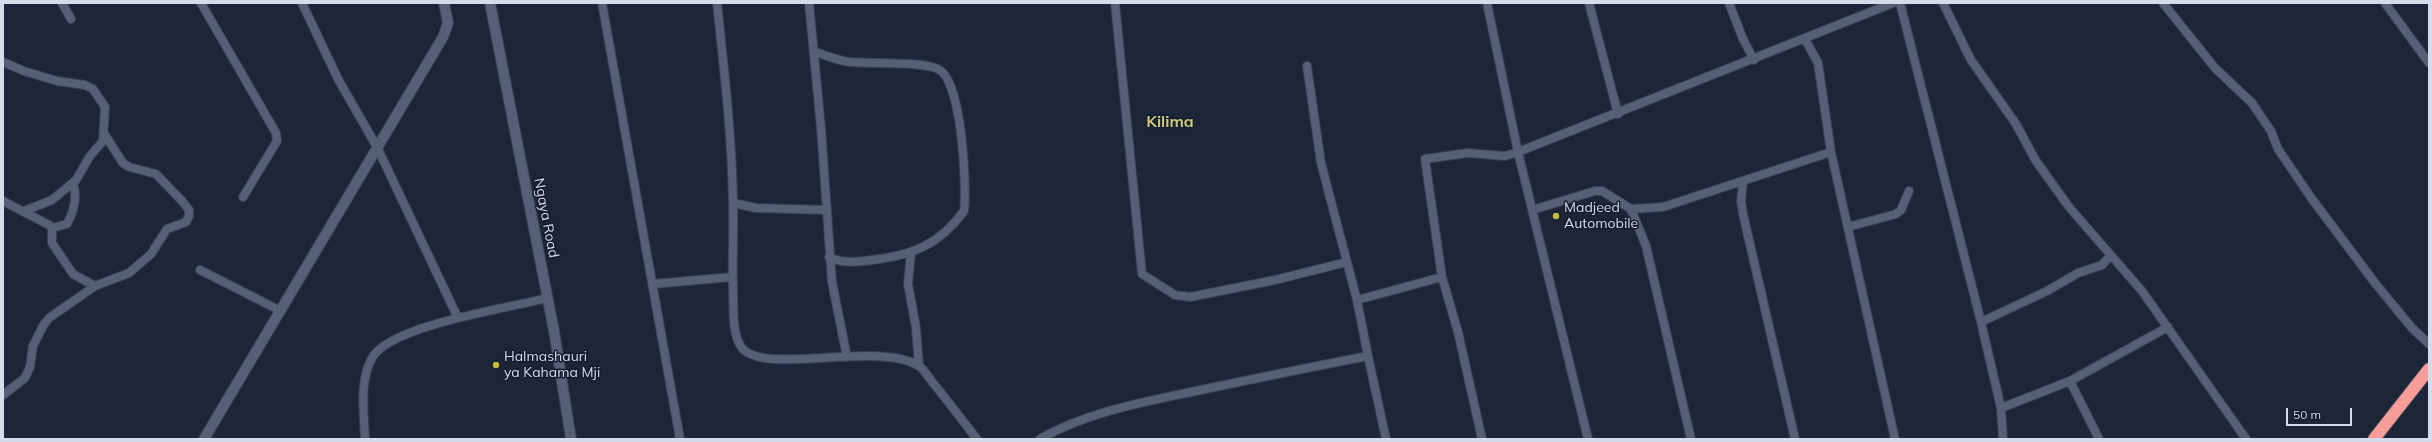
<!DOCTYPE html>
<style>
body{margin:0}
#map{position:relative;width:2432px;height:442px;overflow:hidden;background:#1d2639;font-family:Mulish,sans-serif}
canvas{display:block}
.frame{position:absolute;inset:0;border:4px solid #d5dce9;pointer-events:none}
.scale{position:absolute;left:2286px;top:408px;width:66px;height:18px;box-sizing:border-box;border:2px solid #d5dce9;border-top:0;padding-left:5px;font-size:12px;line-height:14px;white-space:nowrap;color:#d5dce9;-webkit-text-stroke:3px #141d2f;paint-order:stroke}
</style>
<div id="map">
<canvas width="2432" height="442"></canvas>
<div class="frame"></div>
<div class="scale">50 m</div>
</div>
<script>
const g = document.querySelector('canvas').getContext('2d');
g.lineJoin = 'round';
function trace(path, color, width, dash) { g.strokeStyle = color; g.lineWidth = width; g.lineCap = dash ? 'butt' : 'round'; g.setLineDash(dash || []); g.stroke(path); }
function label(font, color, halo, rows, align = 'center') {
  g.font = font + ' Mulish,sans-serif'; g.lineWidth = 3; g.setLineDash([]); g.textBaseline = 'middle'; g.strokeStyle = halo; g.fillStyle = color; for (const [text, x, y, turn = 0] of rows) {
    g.save(); g.translate(x, y); g.rotate((+turn || 0) * Math.PI / 180); g.textAlign = isNaN(turn) ? turn : align; if (halo) g.strokeText(text, 0, 0); g.fillText(text, 0, 0); g.restore();
  }
}
const street = new Path2D(`
 M 62,3 L 71,19
 M 201,3 L 276,133 L 277,141 L 243,197
 M 302,3 L 338,79 L 377,147 L 458,318
 M 602,3 L 680,439
 M 717,3 C 724,69 732,136 733,203 C 734,231 732,259 733,287 C 734,304 731,334 742,348 C 765,376 878,340 919,366 C 924,369 929,378 933,383 C 948,401 962,420 977,439
 M 809,3 L 821,128 L 832,282 L 847,357
 M 1115,3 L 1142,274 L 1175,295 L 1190,297 L 1275,280 L 1347,262
 M 1487,3 L 1518,152 L 1588,439
 M 1589,3 L 1618,114
 M 1729,3 L 1743,39 L 1754,60
 M 1900,3 L 1981,322 L 2001,408 L 2003,439
 M 1943,3 L 1971,60 L 2016,124 L 2036,161 L 2069,207 L 2142,291 L 2246,439
 M 2163,3 L 2215,68 L 2252,103 L 2271,131 L 2278,149 L 2312,199 L 2375,283 L 2412,328 L 2429,344
 M 2385,3 L 2429,63
 M 1805,39 L 1818,63 L 1831,152 L 1895,439
 M 815,52 C 826,55 838,61 850,62 C 873,64 919,61 938,69 C 962,79 967,186 964,211 C 939,245 913,255 872,260 C 856,262 844,264 829,257
 M 3,62 L 24,71 L 57,81 L 85,85 L 93,89 L 105,107 L 103,141 L 90,156 L 76,180 L 52,200 L 24,211
 M 1307,66 L 1321,163 L 1357,300
 M 1743,181 L 1741,201 L 1743,214 L 1795,439
 M 3,201 L 49,225 L 52,228 L 52,243 L 73,274 L 95,286
 M 733,203 L 756,208 L 827,210
 M 1631,209 L 1646,246 L 1691,439
 M 1532,210 L 1595,191 L 1602,191 L 1631,209 L 1663,207 L 1831,152
 M 1848,227 L 1896,214 L 1901,210 L 1909,191
 M 52,228 L 67,224 C 74,211 78,198 73,184
 M 911,253 L 908,284 L 916,328 L 919,366
 M 200,270 L 281,311
 M 1442,277 L 1458,332 L 1482,439
 M 653,284 L 732,277
 M 1981,322 L 2047,291 L 2078,273 L 2102,265 L 2110,256
 M 1368,356 L 1386,439
 M 2070,381 L 2099,439
 M 3,395 L 25,378 L 30,367 L 33,346 L 43,326 L 49,318 L 95,286 L 129,273 L 151,254 L 167,229 L 186,222 L 189,216 L 189,210 L 182,201 L 156,174 L 129,167 L 123,163 L 105,135
 M 2001,408 L 2070,381 L 2168,327
 M 365,439 C 364,414 359,381 372,358 C 390,325 510,308 547,298
 M 1040,439 C 1087,412 1144,402 1196,391 C 1253,379 1311,367 1368,356 L 1357,300 L 1442,277 L 1425,159 L 1468,153 L 1505,156 L 1518,152 L 1893,3`);
const secondary = new Path2D(`
 M 490,3 L 554,331 L 571,439
 M 204,439 L 443,37 L 448,23 L 444,3`);
const highway = new Path2D(`
 M 2374,439 L 2429,369`);
trace(street, '#384050', 10);
trace(secondary, '#384050', 12);
trace(highway, '#384050', 14);
trace(street, '#556075', 8);
trace(secondary, '#556075', 10);
trace(highway, '#f59d96', 12);
for (const [x, y, r, color] of [
 [1556,216,4,"#c4bc3d"],
 [496,365,4,"#c4bc3d"]
]) { const dot = new Path2D(); dot.arc(x, y, r, 0, 2 * Math.PI); g.fillStyle = color; g.fill(dot); trace(dot, '#141d2f', 1.5); }
label('14px', '#d5dce9', '#141d2f', [
 ["Madjeed",1564,208],
 ["Automobile",1564,224],
 ["Halmashauri",504,357],
 ["ya Kahama Mji",504,373]
], 'left');
label('14px', '#d5dce9', '#141d2f', [
 ["Ngaya Road",546,218,79]
]);
label('bold 16px', '#ceca7c', '#141d2f', [
 ["Kilima",1170,122]
]);
</script>
